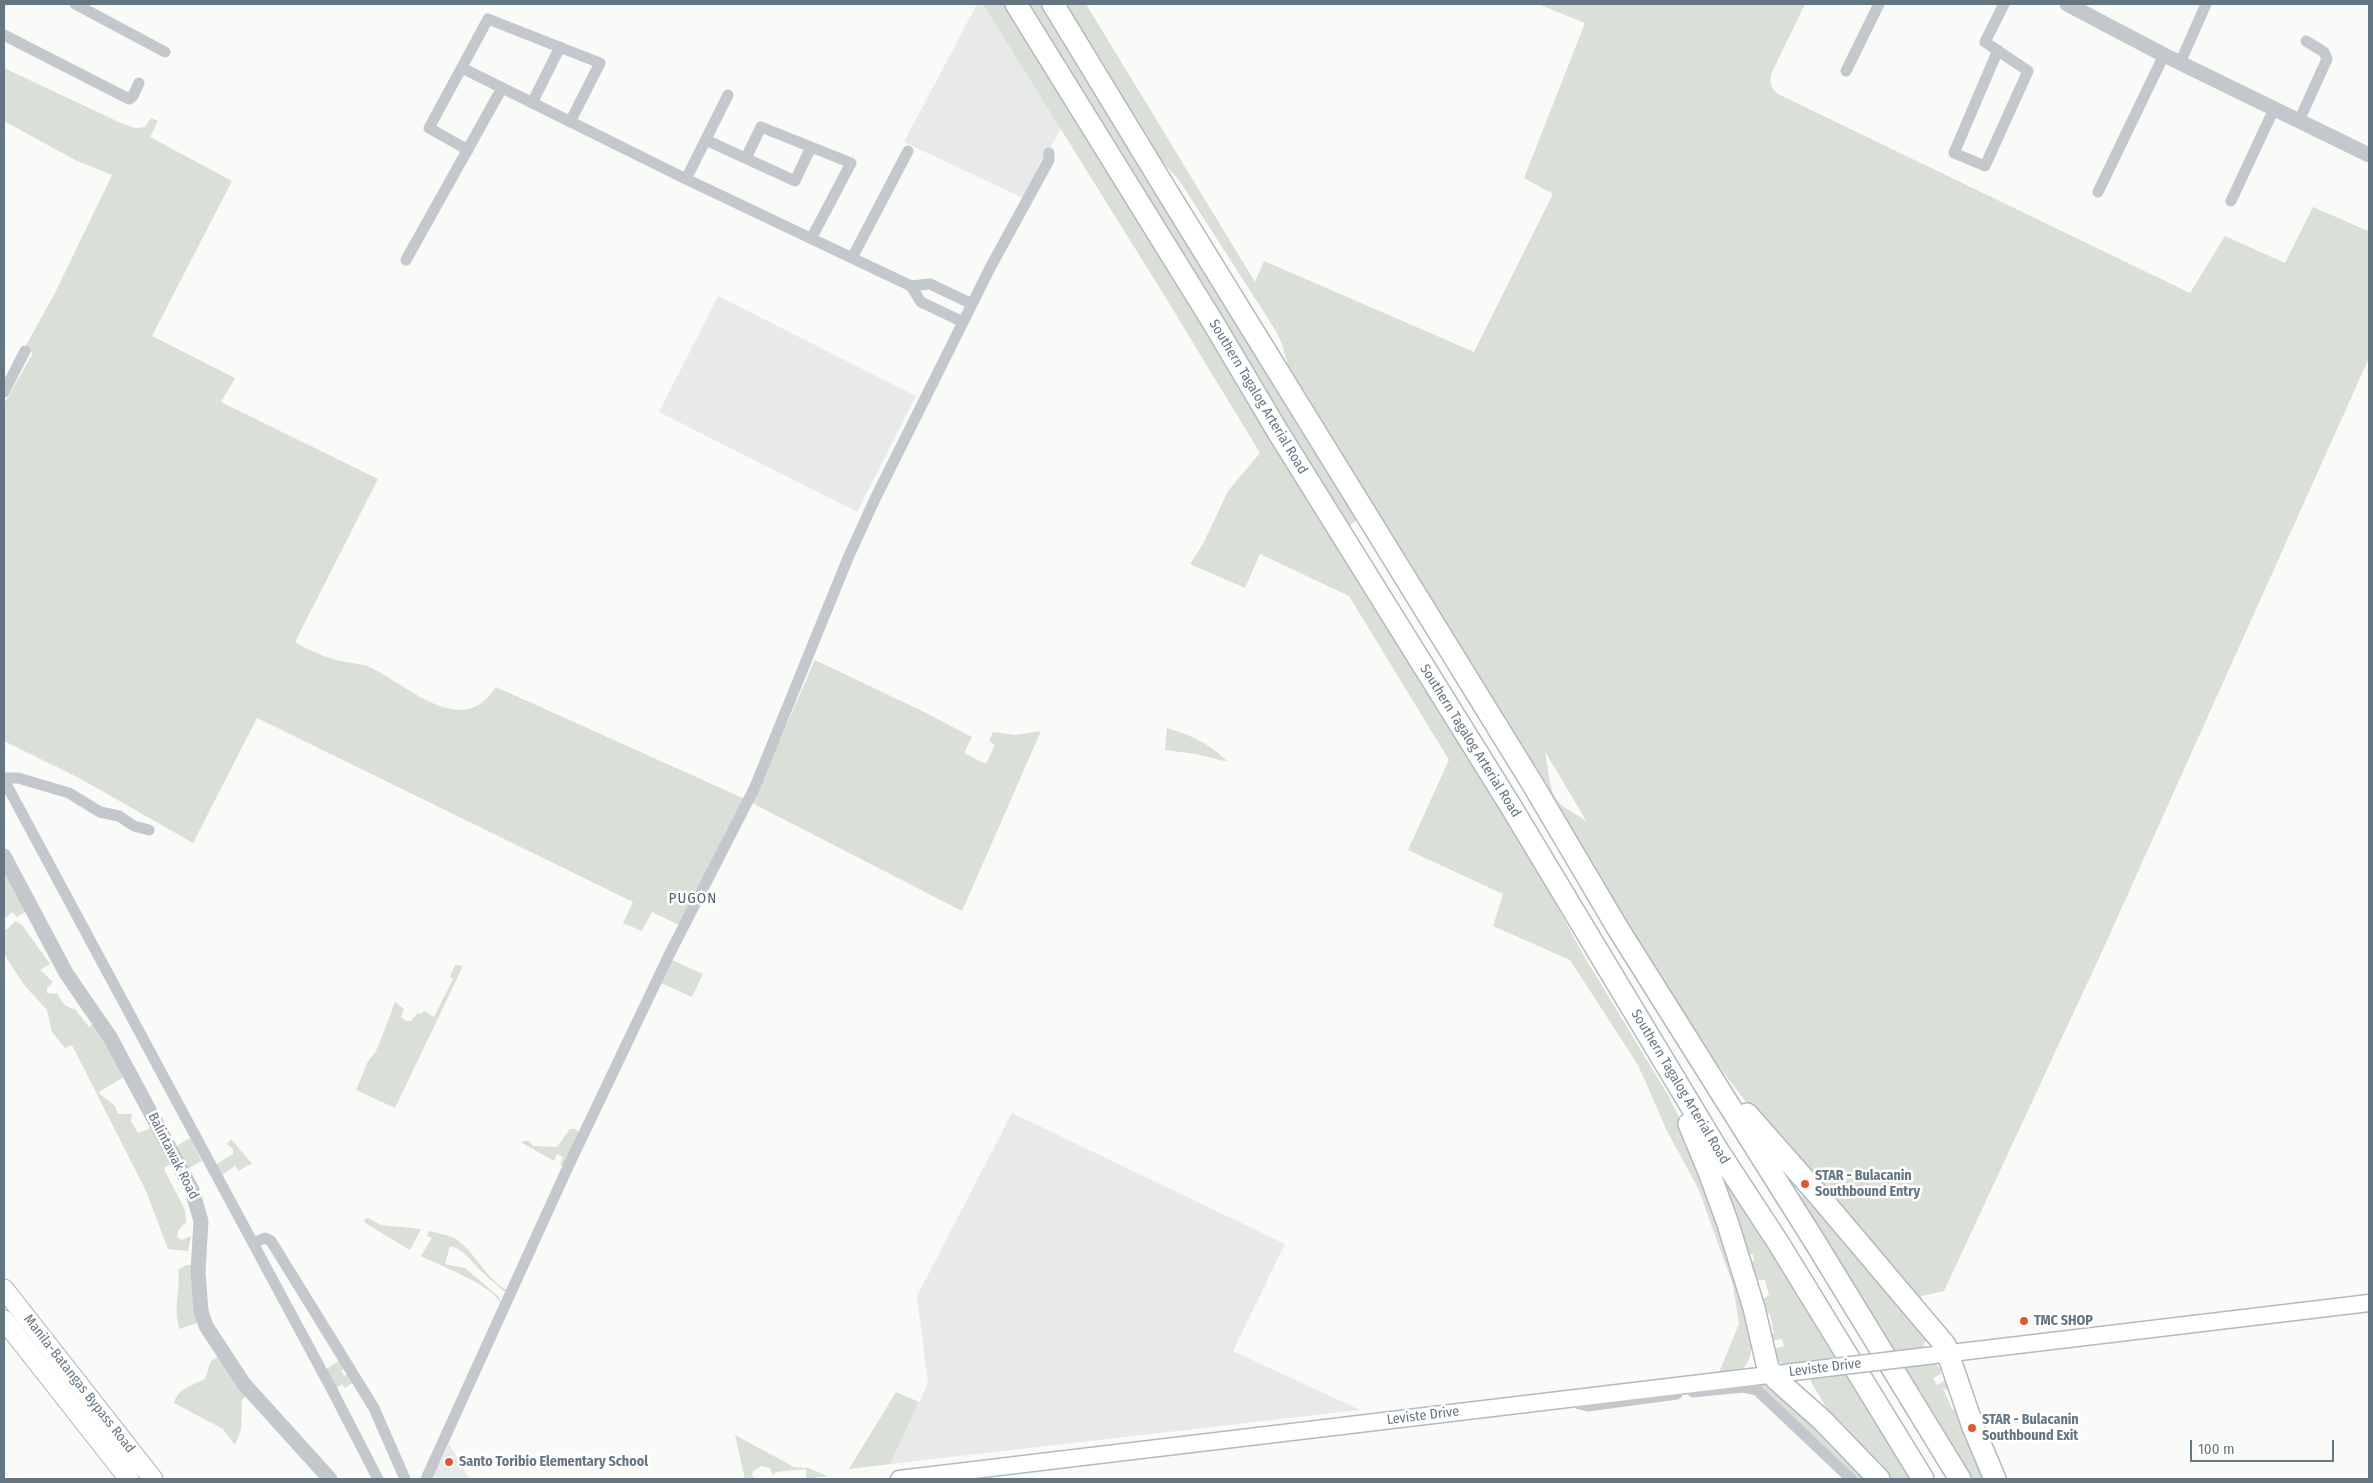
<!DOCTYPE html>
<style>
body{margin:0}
#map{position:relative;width:2373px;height:1483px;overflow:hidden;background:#fafaf8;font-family:"Fira Sans Condensed",sans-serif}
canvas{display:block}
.frame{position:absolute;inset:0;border:5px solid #657683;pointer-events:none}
.scale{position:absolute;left:2190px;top:1440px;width:144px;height:22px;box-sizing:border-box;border:2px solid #657683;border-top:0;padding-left:6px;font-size:15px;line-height:18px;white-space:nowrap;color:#657683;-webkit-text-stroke:4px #fff;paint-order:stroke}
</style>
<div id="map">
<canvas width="2373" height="1483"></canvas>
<div class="frame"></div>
<div class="scale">100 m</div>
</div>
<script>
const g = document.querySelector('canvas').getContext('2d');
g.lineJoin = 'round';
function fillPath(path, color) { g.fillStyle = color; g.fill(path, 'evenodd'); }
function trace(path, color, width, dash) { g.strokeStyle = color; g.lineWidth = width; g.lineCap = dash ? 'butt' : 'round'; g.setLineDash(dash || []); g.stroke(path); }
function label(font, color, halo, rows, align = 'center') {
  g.font = font + ' "Fira Sans Condensed",sans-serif'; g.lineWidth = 5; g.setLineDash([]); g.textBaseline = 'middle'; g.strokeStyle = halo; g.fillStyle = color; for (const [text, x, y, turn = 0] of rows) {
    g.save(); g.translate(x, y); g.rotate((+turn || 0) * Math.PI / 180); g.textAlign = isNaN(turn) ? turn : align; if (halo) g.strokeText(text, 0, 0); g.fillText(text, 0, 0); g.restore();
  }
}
fillPath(new Path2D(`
 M 977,4 L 983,4 L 1061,128 L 1023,198 L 904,142 Z
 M 718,296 L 916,396 L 857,512 L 659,412 Z
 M 1012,1113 L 1285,1244 L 1233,1351 L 1360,1410 L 890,1464 L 928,1383 L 917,1296 Z
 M 449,1444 L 469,1479 L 431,1479 Z`), '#e8e9e9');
fillPath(new Path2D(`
 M 983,4 L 1007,4 L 1515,829 L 1584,956 L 1668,1095 L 1692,1143 L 1742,1305 L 1745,1304 C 1750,1327 1760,1353 1740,1372 L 1718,1375 L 1739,1324 L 1733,1285 L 1698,1188 L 1667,1131 L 1638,1065 L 1570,960 L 1493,926 L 1503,894 L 1408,850 L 1449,760 L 1349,596 L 1260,554 L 1245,588 L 1190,564 L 1203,544 L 1228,491 L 1260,453 L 1164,295 Z
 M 1023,4 L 1045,4 L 1359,519 L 1344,529 Z
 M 1060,4 L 1086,4 L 1255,282 L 1264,261 L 1474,352 L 1553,194 L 1524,178 L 1585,23 L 1538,4 L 1805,4 L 1772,72 C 1769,82 1770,87 1778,94 L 2190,293 L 2225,236 L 2285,263 L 2313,207 L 2368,231 L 2369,229 L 2369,358 L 2105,945 L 1944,1291 L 1921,1296 L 1927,1312 L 1763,1124 L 1717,1064 L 1577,845 L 1290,373 L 1282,344 L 1276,331 L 1179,180 L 1144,142 ZM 1545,753 L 1546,753 L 1587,822 C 1581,816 1572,813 1564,807 C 1547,794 1550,772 1545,753 Z
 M 4,68 L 123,124 L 136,128 L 145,127 L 151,118 L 158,121 L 150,137 L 232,181 L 152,336 L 235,378 L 221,402 L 378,479 L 295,642 C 308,650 323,656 337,660 C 347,663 358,663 367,666 C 407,683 461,742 496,687 L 745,799 L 679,925 L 652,912 L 642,931 L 623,923 L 633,902 L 257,718 L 193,843 L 81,779 L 4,741 L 4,404 L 33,353 L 24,349 L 56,291 L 112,175 L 75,160 L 4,121 Z
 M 815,660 L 920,710 L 972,737 L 964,753 L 986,764 L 995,745 L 989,741 L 993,732 L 1015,735 L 1041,731 L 962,911 L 752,803 Z
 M 1167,728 C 1193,736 1208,743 1228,762 L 1196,754 L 1165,750 Z
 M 8,873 L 28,910 L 17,917 L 12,912 L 4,919 L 4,876 Z
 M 16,921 L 22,925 L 50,964 L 40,970 L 53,982 L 47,988 L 47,993 L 58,994 C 61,1002 66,1008 75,1009 L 89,1027 L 95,1021 L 124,1077 L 99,1092 L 100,1094 L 115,1106 L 118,1114 L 132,1114 L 131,1121 L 138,1133 L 151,1128 L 171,1164 L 165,1167 L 165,1171 L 185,1210 L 186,1222 L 178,1231 L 177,1237 L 182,1240 L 191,1236 L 188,1251 L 168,1249 L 146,1191 L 72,1045 L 65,1048 L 52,1032 L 47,1010 L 25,986 L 7,959 L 4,952 L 4,927 L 6,930 Z
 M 672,960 L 703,974 L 692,997 L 661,983 Z
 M 455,965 L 463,966 L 395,1108 L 356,1090 L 368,1061 L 375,1053 L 384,1032 L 395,1002 L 404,1009 L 401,1017 L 406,1021 L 411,1021 L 418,1013 L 421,1014 L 424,1011 L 434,1017 L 453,979 L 450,977 Z
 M 1736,1108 L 1798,1181 L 1793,1186 L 1802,1197 L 1807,1193 L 1928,1337 L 1922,1348 L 1906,1350 L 1923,1361 L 1936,1365 L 1941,1369 L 1941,1374 L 1933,1378 L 1937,1385 L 1948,1379 L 1953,1392 L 1943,1388 L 1952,1409 L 1955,1410 L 1965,1439 L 1970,1438 L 1988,1479 L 1968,1479 Z
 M 570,1129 L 576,1129 L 579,1132 L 564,1167 L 560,1165 L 563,1157 L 557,1154 L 554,1161 L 522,1143 L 523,1141 L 529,1141 L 533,1146 L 557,1147 Z
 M 190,1138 L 202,1161 L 187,1169 L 175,1147 Z
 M 231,1139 L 252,1164 L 246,1166 L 239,1171 L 235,1166 L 219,1177 L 213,1166 L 233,1154 L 233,1149 L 227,1144 Z
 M 1720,1175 L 1726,1179 L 1915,1479 L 1887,1479 L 1831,1416 L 1811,1382 L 1813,1361 C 1798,1360 1776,1374 1774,1349 L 1784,1346 L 1782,1339 L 1771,1341 L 1767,1331 L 1774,1334 L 1770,1314 L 1763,1311 L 1762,1300 L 1769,1295 L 1765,1280 L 1755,1280 L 1749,1262 L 1754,1261 L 1753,1254 L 1747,1254 Z
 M 368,1218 L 381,1225 L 421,1229 L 410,1250 L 365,1223 L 364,1220 Z
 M 429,1231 C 436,1233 445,1234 452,1237 C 472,1246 485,1279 507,1290 L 505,1292 C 497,1285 488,1278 481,1271 C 470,1260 465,1250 450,1246 L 445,1264 L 465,1268 L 499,1297 L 501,1304 C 493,1285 440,1266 421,1256 L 432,1238 L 427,1236 Z
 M 186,1265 L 195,1265 L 200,1322 L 180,1329 C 172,1309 181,1291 178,1270 Z
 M 221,1355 L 248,1394 L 242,1400 L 241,1429 L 235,1445 L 223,1429 L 174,1403 C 178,1388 192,1386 205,1379 L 211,1361 Z
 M 340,1360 L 345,1368 L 341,1371 L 344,1376 L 348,1373 L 354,1382 L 345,1388 L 342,1384 L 335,1389 L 325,1370 Z
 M 1762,1383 L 1781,1393 L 1874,1479 L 1854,1479 L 1750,1384 Z
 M 896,1392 L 919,1402 L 890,1464 L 849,1469 Z
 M 735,1435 L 794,1467 L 808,1468 L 828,1476 L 806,1479 L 806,1469 L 776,1472 L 773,1475 L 770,1468 L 761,1466 L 753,1471 L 752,1476 L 757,1479 L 745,1479 Z`), '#dadfd7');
const secondary = new Path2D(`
 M 1918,1357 L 2369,1303
 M 899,1479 L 1810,1370`);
const trunk = new Path2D(`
 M 4,1289 L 153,1479
 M 4,1320 L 129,1479`);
const motorway = new Path2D(`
 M 1016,4 L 1214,324 L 1278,432 L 1510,805 L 1715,1146 L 1779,1244 L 1923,1479
 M 1053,4 L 1168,193 L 1532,783 L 1617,927 L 1815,1242 L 1960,1479
 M 1747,1114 L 1820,1197 L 1945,1345 L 1973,1427 L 1995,1479
 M 1689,1124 L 1709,1172 L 1728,1224 L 1754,1308 L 1768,1368 L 1777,1380 L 1822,1420 L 1879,1479`);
trace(secondary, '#b3babf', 19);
trace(trunk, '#b4b9bd', 21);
trace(motorway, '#b4b9bd', 24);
trace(new Path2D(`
 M 75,4 L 165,52
 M 4,35 L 129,99 L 133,96 L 139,83
 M 1998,50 L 1954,153 L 1985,166 L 2028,71 L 1985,42 L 2004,4
 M 2180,63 L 2206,4
 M 462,68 L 686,179 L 911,286 L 930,284 L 972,304
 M 1846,71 L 1879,4
 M 532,103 L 560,47
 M 2299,121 L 2327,59 L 2324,52 L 2306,41
 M 706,140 L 795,181 L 811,147
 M 468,150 L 429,128 L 488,19 L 600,63 L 570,122
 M 746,158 L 761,127 L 851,163 L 811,239
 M 686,179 L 728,95
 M 2098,192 L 2164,55
 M 2231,201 L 2274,109
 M 852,258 L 908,151
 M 406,260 L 502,88
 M 911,286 L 921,302 L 963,322
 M 4,392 L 25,351
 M 4,778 L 18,778 L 69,793 L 100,812 L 119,816 L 134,826 L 149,830
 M 4,780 L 332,1390 L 378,1479
 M 253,1243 L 265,1238 L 271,1241 L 374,1408 L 405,1479
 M 1693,1392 L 1743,1387 L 1757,1390 L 1851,1479
 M 1577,1397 L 1579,1404 L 1588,1406 L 1677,1394
 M 426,1479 L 567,1169 L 669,955 L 754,789 L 848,558 L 874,501 L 990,268 L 1049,160 L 1049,153`), '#c3c8cc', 11);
trace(new Path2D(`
 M 2067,4 L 2164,55 L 2369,155
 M 4,856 L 66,973 L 110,1037 L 192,1190 L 201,1221 L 198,1272 L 201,1311 L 206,1326 L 244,1384 L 330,1479`), '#c3c8cc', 15);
trace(secondary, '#fff', 16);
trace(trunk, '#fff', 19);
trace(motorway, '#fff', 21);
const secondaryBridge = new Path2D(`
 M 1810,1370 L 1918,1357`);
trace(secondaryBridge, '#b3babf', 19, []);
trace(secondaryBridge, '#fff', 16);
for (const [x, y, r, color] of [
 [1805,1184,5,"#e4572e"],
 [2024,1321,5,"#e4572e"],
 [1972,1428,5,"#e4572e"],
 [449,1462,5,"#e4572e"]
]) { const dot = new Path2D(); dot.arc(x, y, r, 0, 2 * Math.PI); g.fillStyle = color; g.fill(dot); trace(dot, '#fff', 2); }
label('14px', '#657683', '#fff', [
 ["Southern Tagalog Arterial Road",1258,397,59],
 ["Southern Tagalog Arterial Road",1470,741,58],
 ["Southern Tagalog Arterial Road",1680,1087,59],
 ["Balintawak Road",173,1156,63],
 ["Leviste Drive",1825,1368,-7],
 ["Manila-Batangas Bypass Road",79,1384,52],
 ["Leviste Drive",1423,1416,-7]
]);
label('bold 14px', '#657683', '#fff', [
 ["STAR - Bulacanin",1815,1176],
 ["Southbound Entry",1815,1192],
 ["TMC SHOP",2034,1321],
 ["STAR - Bulacanin",1982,1420],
 ["Southbound Exit",1982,1436],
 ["Santo Toribio Elementary School",459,1462]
], 'left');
g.letterSpacing = '1px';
label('15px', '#57646e', '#fff', [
 ["PUGON",693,899]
]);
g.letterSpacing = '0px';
</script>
